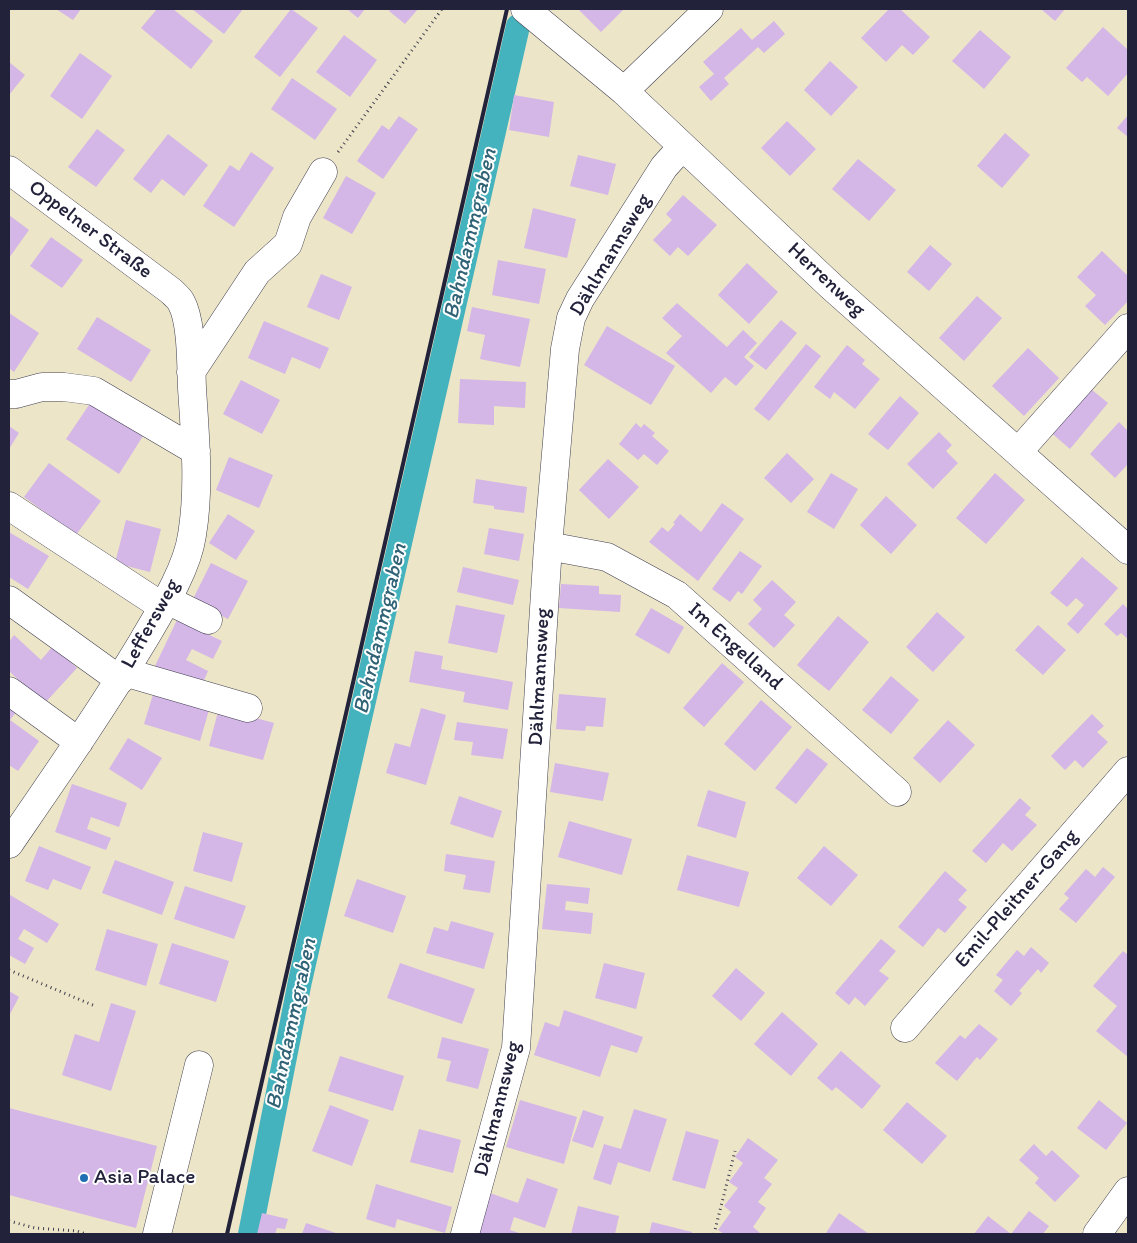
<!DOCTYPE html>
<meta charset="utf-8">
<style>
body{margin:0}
#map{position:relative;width:1137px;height:1243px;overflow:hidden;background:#ece5c7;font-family:Itim,sans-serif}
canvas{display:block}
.frame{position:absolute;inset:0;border:10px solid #22223b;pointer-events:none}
</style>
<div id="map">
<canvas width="1137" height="1243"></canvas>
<div class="frame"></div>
</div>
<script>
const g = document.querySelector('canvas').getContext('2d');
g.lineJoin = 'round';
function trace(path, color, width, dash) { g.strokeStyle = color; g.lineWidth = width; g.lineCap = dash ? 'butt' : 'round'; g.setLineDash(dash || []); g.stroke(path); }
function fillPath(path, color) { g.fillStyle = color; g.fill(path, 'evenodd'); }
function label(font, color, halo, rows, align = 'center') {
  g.font = font + ' Itim,sans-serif'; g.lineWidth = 4; g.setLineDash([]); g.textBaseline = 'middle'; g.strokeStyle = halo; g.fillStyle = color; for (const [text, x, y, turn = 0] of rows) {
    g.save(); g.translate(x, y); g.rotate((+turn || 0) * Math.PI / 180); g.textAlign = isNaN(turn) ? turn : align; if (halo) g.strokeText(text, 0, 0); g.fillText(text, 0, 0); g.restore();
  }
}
trace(new Path2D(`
 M 250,1234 L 300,981 L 518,26`), '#44b3be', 24);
fillPath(new Path2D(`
 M 56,9 L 81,9 L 73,20 Z
 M 157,9 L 173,9 L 213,41 L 191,69 L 141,28 Z
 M 192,9 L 243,9 L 224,34 Z
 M 291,9 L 318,28 L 280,77 L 254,57 Z
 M 347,9 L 365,9 L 358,18 Z
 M 391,9 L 418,9 L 405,24 L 389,11 Z
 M 578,9 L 624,9 L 601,32 Z
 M 889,9 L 900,9 L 930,37 L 913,55 L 902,45 L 886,62 L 861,38 Z
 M 1041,9 L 1065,9 L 1055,21 Z
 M 774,21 L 785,34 L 764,53 L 758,47 L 724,78 L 729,84 L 711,101 L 699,87 L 714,74 L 703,62 L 741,28 L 752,40 Z
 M 1103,27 L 1128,50 L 1128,73 L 1108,96 L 1087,77 L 1082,82 L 1066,68 Z
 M 980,30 L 1011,57 L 984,89 L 952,61 Z
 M 344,35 L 377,60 L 350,97 L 316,72 Z
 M 80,53 L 112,76 L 82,119 L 50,96 Z
 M 830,61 L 858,87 L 831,116 L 804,90 Z
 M 9,62 L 25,75 L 9,95 Z
 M 292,78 L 337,109 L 315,140 L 271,109 Z
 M 514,95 L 554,102 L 549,137 L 509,130 Z
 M 1128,115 L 1128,137 L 1117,128 Z
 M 399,116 L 418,129 L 383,179 L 357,161 L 382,125 L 389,130 Z
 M 787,121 L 816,149 L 790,176 L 761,148 Z
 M 97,129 L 125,150 L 96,187 L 68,167 Z
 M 1005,133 L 1030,155 L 1002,188 L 977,166 Z
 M 168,134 L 208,165 L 184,196 L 162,179 L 151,193 L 133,179 Z
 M 251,152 L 274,168 L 234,227 L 203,206 L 230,165 L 239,171 Z
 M 578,155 L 616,164 L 608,195 L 570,186 Z
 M 858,159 L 896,190 L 869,221 L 832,189 Z
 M 346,176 L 376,193 L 352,234 L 323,218 Z
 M 683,195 L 717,225 L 688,256 L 678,247 L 670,256 L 653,240 L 672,220 L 666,214 Z
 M 533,208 L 576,219 L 567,258 L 524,248 Z
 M 9,215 L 29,230 L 9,258 Z
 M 51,237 L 83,260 L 62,288 L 30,266 Z
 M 930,245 L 952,264 L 929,291 L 907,272 Z
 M 1102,251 L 1128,276 L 1128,301 L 1105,325 L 1085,306 L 1096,295 L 1077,277 Z
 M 498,260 L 546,269 L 539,304 L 492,295 Z
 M 747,263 L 778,292 L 749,324 L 718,295 Z
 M 321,274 L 352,287 L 339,320 L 307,307 Z
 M 977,296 L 1002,318 L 964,361 L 939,338 Z
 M 677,303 L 727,347 L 743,330 L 757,343 L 744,357 L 754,366 L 736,386 L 725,377 L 711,393 L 666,353 L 682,336 L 662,318 Z
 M 472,307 L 530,319 L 520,367 L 480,359 L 485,335 L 467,331 Z
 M 9,313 L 39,333 L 14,372 L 9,368 Z
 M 97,317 L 151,350 L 131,382 L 77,349 Z
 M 781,320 L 797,333 L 766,370 L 749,357 Z
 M 264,321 L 329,348 L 320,369 L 292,357 L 285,374 L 248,358 Z
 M 607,326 L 675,366 L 651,405 L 584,365 Z
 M 806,344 L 821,356 L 769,421 L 754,409 Z
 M 847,345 L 865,360 L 862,364 L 880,379 L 855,409 L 834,392 L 830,399 L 814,387 Z
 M 1028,348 L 1059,378 L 1024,416 L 992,386 Z
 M 460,379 L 526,382 L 525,408 L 494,406 L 494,425 L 458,423 Z
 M 241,380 L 280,400 L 262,434 L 223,414 Z
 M 1086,385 L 1108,403 L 1070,449 L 1048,430 Z
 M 900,396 L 919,413 L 888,450 L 868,434 Z
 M 91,402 L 143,436 L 119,474 L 66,439 Z
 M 1119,422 L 1128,431 L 1128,464 L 1115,478 L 1090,454 Z
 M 636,423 L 641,428 L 644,424 L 655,433 L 652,436 L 669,451 L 657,465 L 644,454 L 638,460 L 619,444 Z
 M 9,426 L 19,433 L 9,449 Z
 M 939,432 L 952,445 L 946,451 L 958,463 L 933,489 L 907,464 Z
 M 787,453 L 814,479 L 791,503 L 764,478 Z
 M 229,457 L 273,475 L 259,508 L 216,490 Z
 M 608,459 L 639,487 L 609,519 L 579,490 Z
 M 49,463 L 101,501 L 76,535 L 24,497 Z
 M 831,473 L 858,489 L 834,529 L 807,512 Z
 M 995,473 L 1025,500 L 986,544 L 956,518 Z
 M 476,479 L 527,487 L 524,513 L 494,509 L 494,506 L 473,503 Z
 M 886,496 L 917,525 L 891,554 L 860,525 Z
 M 722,503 L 744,519 L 698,581 L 649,542 L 662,527 L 668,532 L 675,524 L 673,523 L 680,514 L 701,532 Z
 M 228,514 L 255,531 L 236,560 L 209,543 Z
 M 126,520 L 161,529 L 150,572 L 115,563 Z
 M 489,528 L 524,534 L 519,561 L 484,554 Z
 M 9,532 L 49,556 L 28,589 L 9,577 Z
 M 740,551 L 762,566 L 742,594 L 738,591 L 730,602 L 712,589 Z
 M 1082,557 L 1118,588 L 1078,634 L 1067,624 L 1084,605 L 1076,598 L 1067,607 L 1050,593 Z
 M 211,563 L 248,581 L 228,619 L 192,601 Z
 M 463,567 L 519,580 L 513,605 L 457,592 Z
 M 772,580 L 796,602 L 784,615 L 795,625 L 774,648 L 748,624 L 762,609 L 753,600 Z
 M 561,584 L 599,586 L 599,594 L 621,595 L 620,612 L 559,608 Z
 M 1123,604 L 1128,609 L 1128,639 L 1121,633 L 1117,636 L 1104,624 Z
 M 456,605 L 505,615 L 497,653 L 448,643 Z
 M 651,608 L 684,627 L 669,654 L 635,635 Z
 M 937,612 L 965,637 L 933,672 L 906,647 Z
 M 838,616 L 869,642 L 829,691 L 797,665 Z
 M 177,620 L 222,641 L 213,659 L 192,649 L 186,660 L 208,671 L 201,687 L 155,666 Z
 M 1038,625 L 1066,650 L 1043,675 L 1015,650 Z
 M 14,635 L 41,660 L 53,646 L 77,668 L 44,704 L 9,671 L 9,642 Z
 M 415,651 L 443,656 L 441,669 L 513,682 L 508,710 L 463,702 L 465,692 L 409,682 Z
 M 722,663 L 744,682 L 704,727 L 683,708 Z
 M 891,676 L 919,700 L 891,734 L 862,710 Z
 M 155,688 L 211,703 L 200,741 L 144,724 Z
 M 559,694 L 606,698 L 603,727 L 586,726 L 585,731 L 556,729 Z
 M 761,700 L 792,727 L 755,771 L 724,744 Z
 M 9,701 L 19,708 L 10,720 L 39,741 L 18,771 L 9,765 Z
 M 219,708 L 274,723 L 263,760 L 209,746 Z
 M 421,708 L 446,715 L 426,785 L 386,773 L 395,743 L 410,747 Z
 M 1092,714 L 1104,726 L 1097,732 L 1108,742 L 1083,768 L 1075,760 L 1065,770 L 1051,756 Z
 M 948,720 L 975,745 L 940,783 L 913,758 Z
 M 457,722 L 508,729 L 503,759 L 471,755 L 473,742 L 454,740 Z
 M 128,738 L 162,758 L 142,790 L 109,769 Z
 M 807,748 L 828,764 L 796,804 L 775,788 Z
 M 555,763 L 609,773 L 603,801 L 550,792 Z
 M 72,784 L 127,803 L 119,827 L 91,817 L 87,829 L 111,838 L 106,850 L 55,832 Z
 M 708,790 L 746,802 L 736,838 L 697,826 Z
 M 459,796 L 502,811 L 493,838 L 450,824 Z
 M 1020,798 L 1031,808 L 1025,815 L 1037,825 L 1012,851 L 1003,843 L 986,863 L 972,851 Z
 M 569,821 L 632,839 L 622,875 L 558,857 Z
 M 203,832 L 243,843 L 232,882 L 193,871 Z
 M 39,846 L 91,867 L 81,890 L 53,879 L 48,890 L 25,881 Z
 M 824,846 L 858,875 L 831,906 L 797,878 Z
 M 446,854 L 495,861 L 490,893 L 463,889 L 466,875 L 444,871 Z
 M 687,855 L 749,872 L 739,907 L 677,890 Z
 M 115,860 L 174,882 L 162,915 L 102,893 Z
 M 1103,867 L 1115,877 L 1076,923 L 1059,909 L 1069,898 L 1064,894 L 1086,869 L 1095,877 Z
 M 945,871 L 967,890 L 958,900 L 967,907 L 945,933 L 938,928 L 923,947 L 898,927 Z
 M 357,879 L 406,896 L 393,933 L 344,916 Z
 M 547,884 L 590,888 L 588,904 L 566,901 L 565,910 L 593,913 L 591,934 L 542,929 Z
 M 185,886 L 246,906 L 234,939 L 174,919 Z
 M 10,895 L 59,924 L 47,943 L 24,929 L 18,939 L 34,948 L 25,964 L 9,955 L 9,898 Z
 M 451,921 L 494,933 L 484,969 L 426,953 L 434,927 L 448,931 Z
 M 107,929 L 158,944 L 146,986 L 95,970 Z
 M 881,939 L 896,951 L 879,971 L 889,978 L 865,1006 L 855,997 L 849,1005 L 835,993 Z
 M 172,943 L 229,961 L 216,1002 L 159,984 Z
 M 1031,947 L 1049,963 L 1041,973 L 1038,969 L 1019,991 L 1022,993 L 1011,1006 L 994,991 L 1003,980 L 996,975 L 1017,950 L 1024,956 Z
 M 1123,951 L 1128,955 L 1128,1057 L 1096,1031 L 1117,1006 L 1093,986 Z
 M 400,963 L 475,989 L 462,1024 L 387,998 Z
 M 604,963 L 645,973 L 636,1009 L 595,998 Z
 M 736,968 L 765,993 L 741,1021 L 712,996 Z
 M 9,991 L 19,997 L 9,1016 Z
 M 111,1003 L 136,1011 L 111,1091 L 62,1075 L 75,1034 L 99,1042 Z
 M 564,1010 L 643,1037 L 637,1053 L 611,1045 L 600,1077 L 534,1055 L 545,1022 L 559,1027 Z
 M 782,1012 L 818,1044 L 791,1076 L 754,1044 Z
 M 979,1024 L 998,1039 L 980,1060 L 977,1057 L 957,1081 L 935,1063 L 960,1035 L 965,1039 Z
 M 442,1037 L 489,1049 L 478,1089 L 446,1081 L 451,1061 L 437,1058 Z
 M 841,1051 L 881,1086 L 862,1109 L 836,1087 L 832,1091 L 817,1078 Z
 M 340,1056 L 404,1076 L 393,1111 L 328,1091 Z
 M 520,1100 L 577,1117 L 564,1164 L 506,1147 Z
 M 1099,1100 L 1127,1123 L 1106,1150 L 1077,1128 Z
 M 907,1102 L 947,1136 L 922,1164 L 883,1130 Z
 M 330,1105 L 369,1120 L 352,1166 L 312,1151 Z
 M 9,1108 L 157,1146 L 136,1228 L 9,1195 Z
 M 634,1109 L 667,1119 L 650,1172 L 618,1162 L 611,1185 L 593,1179 L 604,1144 L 621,1149 Z
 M 583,1110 L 604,1117 L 593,1148 L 572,1141 Z
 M 419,1129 L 461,1140 L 453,1173 L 410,1162 Z
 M 686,1131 L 719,1140 L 705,1189 L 672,1180 Z
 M 748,1138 L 778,1160 L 764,1178 L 772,1184 L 758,1202 L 766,1208 L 753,1227 L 760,1233 L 759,1234 L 724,1234 L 718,1230 L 731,1212 L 724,1206 L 738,1188 L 729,1182 L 743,1163 L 735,1157 Z
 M 1034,1144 L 1046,1156 L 1052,1150 L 1080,1176 L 1055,1202 L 1035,1183 L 1039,1178 L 1019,1160 Z
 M 527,1178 L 558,1189 L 545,1228 L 514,1217 L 510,1230 L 522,1234 L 476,1234 L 490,1193 L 518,1203 Z
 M 376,1184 L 452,1207 L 445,1233 L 397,1219 L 395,1228 L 366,1219 Z
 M 578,1206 L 619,1216 L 615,1234 L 571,1234 Z
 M 1029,1211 L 1049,1226 L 1043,1234 L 974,1234 L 988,1216 L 1011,1234 Z
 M 262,1213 L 288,1219 L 285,1229 L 277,1228 L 275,1234 L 257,1234 Z
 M 839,1213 L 869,1234 L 828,1234 L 826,1233 Z
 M 652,1222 L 692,1232 L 691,1234 L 649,1234 Z
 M 306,1223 L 339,1234 L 302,1234 Z`), '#d4b6e7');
const minor = new Path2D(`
 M 525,9 L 624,91 L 832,287 L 1128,550
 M 624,91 L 709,9
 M 9,170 L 171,291 C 174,294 179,298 181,302 C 192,321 191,366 192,388 C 195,436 200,487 192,535 C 187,570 160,612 143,641 C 101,711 55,777 9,844
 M 191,372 L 257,272 L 288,244 L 297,217 L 323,172
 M 9,394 L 16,394 L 42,387 L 64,387 L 94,391 L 196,451
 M 1018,452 L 1128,328
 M 9,506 L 163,607
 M 548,546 L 607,557 L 677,595 L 897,792
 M 9,600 L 120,680
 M 167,600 L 208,620
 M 124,672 L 248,708
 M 9,691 L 79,742
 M 905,1028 L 1128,771
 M 157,1234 L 199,1065
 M 465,1234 L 516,1048 L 548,546 L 565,349 L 571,318 L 580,299 L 664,167 L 682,147
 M 1097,1234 L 1128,1191`);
trace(minor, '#403f50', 29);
trace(new Path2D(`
 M 338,152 L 442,9
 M 9,970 L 95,1006
 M 9,1221 L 35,1228 L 77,1231 L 86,1234
 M 714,1234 L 735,1151`), '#403f50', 3, [1, 4]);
trace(minor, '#fff', 28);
trace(new Path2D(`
 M 227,1234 L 507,9`), '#22223b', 4);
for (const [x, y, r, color] of [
 [84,1178,5,"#1f6fb2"]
]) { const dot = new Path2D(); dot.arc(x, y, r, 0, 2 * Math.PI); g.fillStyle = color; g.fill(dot); trace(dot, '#fff', 2); }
label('21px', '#22223b', '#fff', [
 ["Oppelner Straße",90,230,37],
 ["Dählmannsweg",611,255,-59],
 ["Herrenweg",826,280,43],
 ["Leffersweg",151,624,-61],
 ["Im Engelland",735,647,42],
 ["Dählmannsweg",540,677,-87],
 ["Emil-Pleitner-Gang",1017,899,-49],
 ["Dählmannsweg",498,1109,-76]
]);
label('21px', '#22223b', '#fff', [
 ["Asia Palace",94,1178]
], 'left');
label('italic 22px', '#316376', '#fff', [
 ["Bahndammgraben",471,234,-77],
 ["Bahndammgraben",381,629,-77],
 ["Bahndammgraben",292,1024,-78]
]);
</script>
